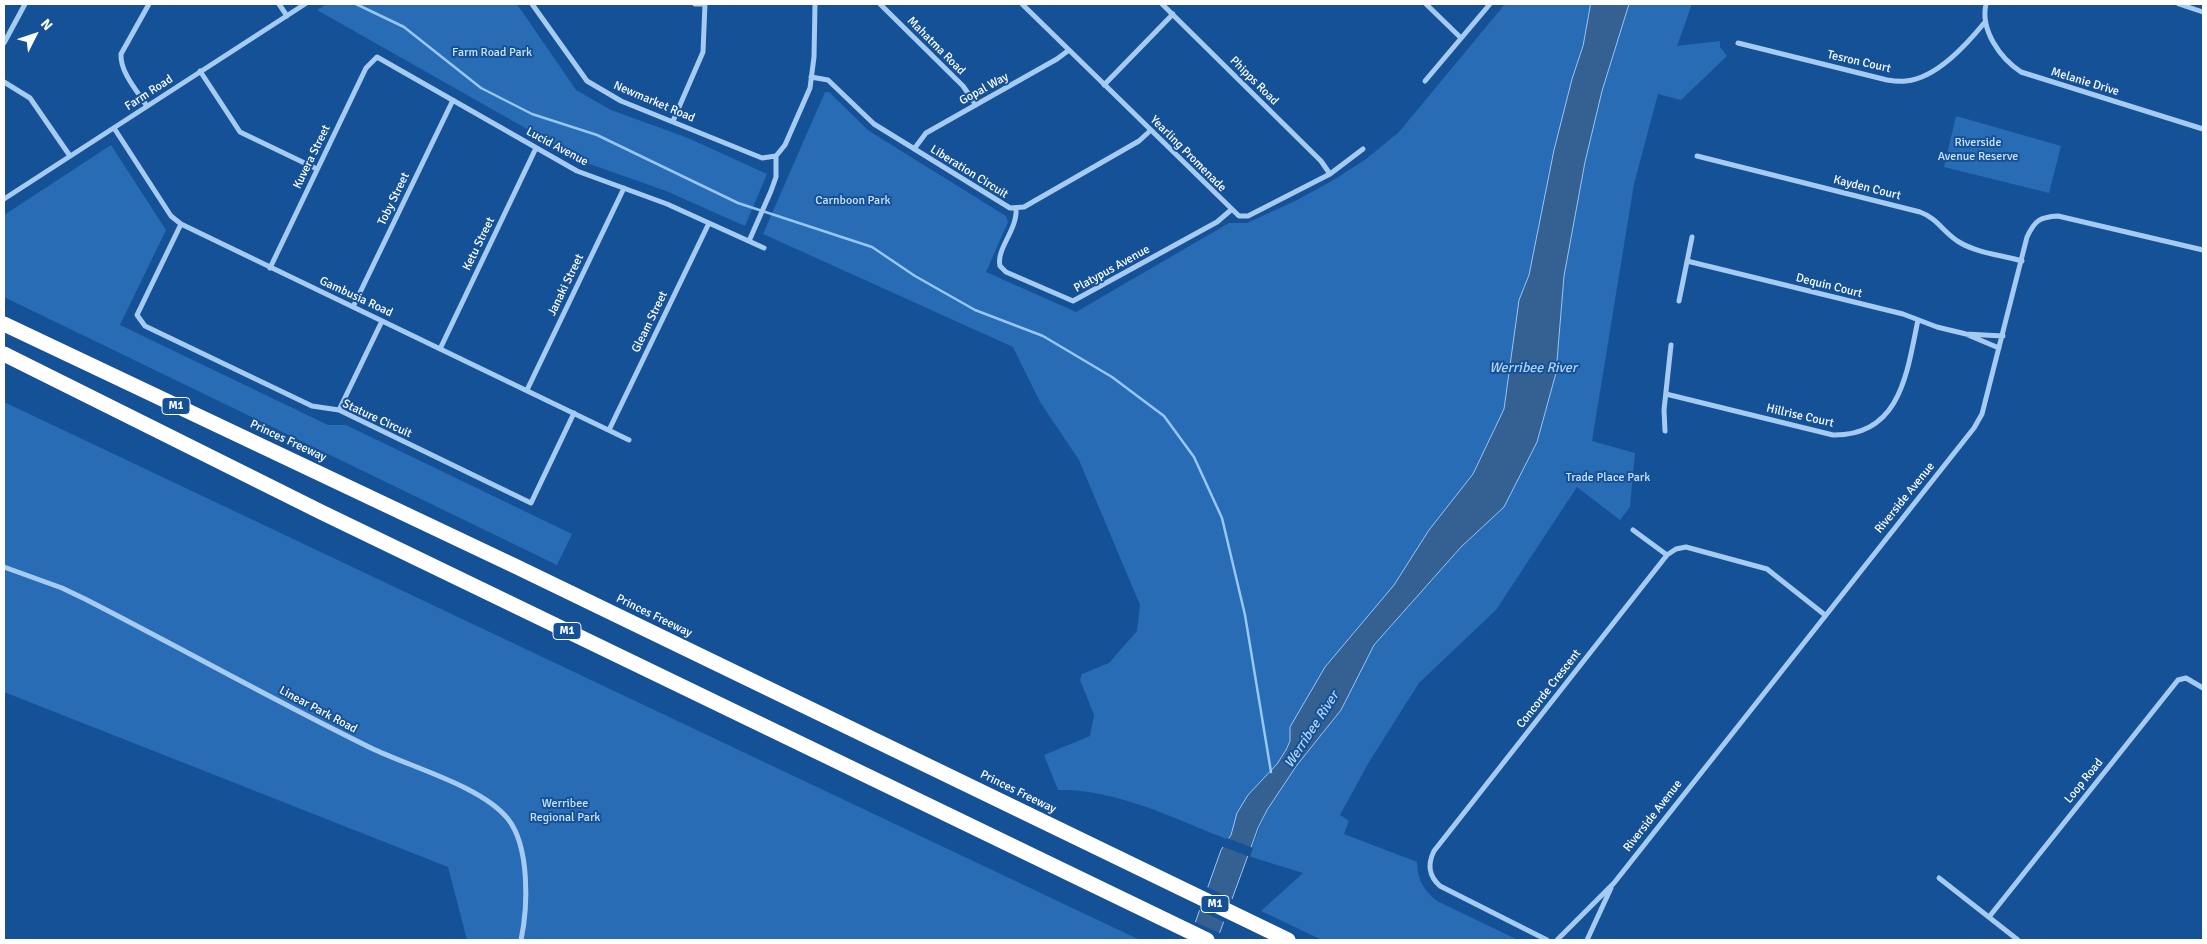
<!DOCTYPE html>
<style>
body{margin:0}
#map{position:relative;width:2207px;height:944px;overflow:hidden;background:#155196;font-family:Signika,sans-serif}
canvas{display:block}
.frame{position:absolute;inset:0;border:5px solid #fff;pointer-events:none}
.north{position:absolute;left:10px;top:10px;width:50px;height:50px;-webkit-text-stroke:4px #155196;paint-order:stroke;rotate:49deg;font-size:14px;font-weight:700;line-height:20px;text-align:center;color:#fff}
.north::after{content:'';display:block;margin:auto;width:18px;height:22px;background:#fff;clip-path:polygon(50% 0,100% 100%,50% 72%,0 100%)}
</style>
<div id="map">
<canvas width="2207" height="944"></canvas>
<div class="frame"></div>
<div class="north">N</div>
</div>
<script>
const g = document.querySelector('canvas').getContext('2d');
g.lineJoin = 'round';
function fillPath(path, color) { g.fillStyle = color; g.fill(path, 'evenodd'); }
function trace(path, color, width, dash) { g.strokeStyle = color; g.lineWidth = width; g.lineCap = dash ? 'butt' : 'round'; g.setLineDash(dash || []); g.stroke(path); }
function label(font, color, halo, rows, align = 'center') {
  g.font = font + ' Signika,sans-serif'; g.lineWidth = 4; g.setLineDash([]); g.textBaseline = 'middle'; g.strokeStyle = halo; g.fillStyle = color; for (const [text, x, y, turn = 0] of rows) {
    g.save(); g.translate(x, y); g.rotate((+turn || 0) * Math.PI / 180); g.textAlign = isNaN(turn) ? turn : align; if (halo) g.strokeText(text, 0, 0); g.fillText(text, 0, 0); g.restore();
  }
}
fillPath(new Path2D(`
 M 327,4 L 517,4 L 576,90 L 611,110 L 688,138 L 767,174 L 745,226 L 666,191 L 587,163 L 317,10 Z
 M 1505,4 L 1591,4 L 1583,46 L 1572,79 L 1554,150 L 1529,275 L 1519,301 L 1504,409 L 1473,474 L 1429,530 L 1395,585 L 1325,667 L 1290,727 L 1290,741 L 1286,750 L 1277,764 L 1248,795 L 1229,840 C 1174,819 1118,789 1058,790 L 1044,755 L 1090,736 L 1094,715 L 1080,680 L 1082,674 L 1109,663 L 1137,631 L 1140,605 L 1079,460 L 1040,402 L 1013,347 L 763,234 L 825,92 L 829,92 L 869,131 L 1006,216 L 1008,222 L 986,272 L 1076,312 L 1229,223 L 1247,223 L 1295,201 L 1332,181 L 1366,159 L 1399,132 Z
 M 1629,4 L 1692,4 L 1677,46 L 1720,41 L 1720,47 L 1727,56 L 1681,100 L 1658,94 L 1634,184 L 1592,441 L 1635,453 L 1630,507 L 1620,520 L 1577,487 L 1496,610 L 1419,683 L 1369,762 L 1340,815 L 1349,821 L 1344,834 L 1417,862 C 1417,879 1424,891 1437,901 L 1518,940 L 1322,940 L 1261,911 L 1303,873 L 1248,856 L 1267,810 L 1297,765 L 1341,710 L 1374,645 L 1461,547 L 1504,507 L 1537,442 L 1556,373 L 1564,276 L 1585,162 L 1602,91 Z
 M 1956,116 L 2061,146 L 2049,193 L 1944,167 Z
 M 111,145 L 166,230 L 120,325 L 328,425 L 346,425 L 572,534 L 557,565 L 4,297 L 4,215 Z
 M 4,402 L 1140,940 L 467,940 L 448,867 L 4,692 Z`), '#286cb5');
const water = new Path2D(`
 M 1591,4 L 1629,4 L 1602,91 L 1585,162 L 1564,276 L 1556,373 L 1537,442 L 1504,507 L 1461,547 L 1374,645 L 1341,710 L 1297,765 L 1267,810 L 1258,828 L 1217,940 L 1189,940 L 1221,850 L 1231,835 L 1237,813 L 1248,795 L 1277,764 L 1286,750 L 1290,741 L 1290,727 L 1325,667 L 1394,585 L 1429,530 L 1473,474 L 1504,409 L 1519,300 L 1529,275 L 1554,150 L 1572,79 L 1583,46 Z`);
fillPath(water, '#356192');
trace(water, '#98c6f5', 1);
fillPath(new Path2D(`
 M 1227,838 L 1253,848 L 1250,857 L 1221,846 Z
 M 1205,886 L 1234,900 L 1226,923 L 1197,909 Z
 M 1193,921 L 1222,934 L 1220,940 L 1186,940 Z`), '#155196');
trace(new Path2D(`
 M 356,4 L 404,27 L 481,88 L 532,114 L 597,135 L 738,203 L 872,247 L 915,276 L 975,310 L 1043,336 L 1112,377 L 1164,416 L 1194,457 L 1222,518 L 1245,615 L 1271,772`), '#98c6f5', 2.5);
trace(new Path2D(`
 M 279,4 L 287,16
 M 532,4 L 587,81 L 621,101 L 762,158 L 776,156
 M 695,4 L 705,4
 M 880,4 L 963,86 L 976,105
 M 1022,4 L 1239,216 L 1248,216 L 1330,174 L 1363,149
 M 1162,4 L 1321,161 L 1330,174
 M 1426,4 L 1461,38
 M 1986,4 C 1980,30 2000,58 2021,72 L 2203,129
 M 2179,4 L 2203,12
 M 4,43 L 25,4
 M 1738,43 L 1887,80 C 1893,81 1900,82 1906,81 C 1937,78 1967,44 1985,22
 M 200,71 L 240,132 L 317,169
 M 811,77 L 828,80 L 874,124 L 1010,208 L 1024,207 L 1139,141 L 1151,130
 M 1425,81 L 1490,4
 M 4,82 L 30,98 L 70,156
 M 1104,85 L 1173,14
 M 147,106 C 137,91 120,72 121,54 L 149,4
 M 673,121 L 703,52 L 705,4
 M 114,128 L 171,216 L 181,224 L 629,440
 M 914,149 L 926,133 L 1057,59 L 1069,50
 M 1697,156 L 1920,212 C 1937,218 1944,233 1959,242 C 1977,253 2002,255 2022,261
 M 4,199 L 305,4
 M 1016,208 C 1018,230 996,248 1000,266 L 1006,272 L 1073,301 L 1217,222 L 1231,210
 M 181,224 L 137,315 L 145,326 L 312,406 L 339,410 L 531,503 L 574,413
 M 749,241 L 771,191 L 776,177 L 776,156 L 785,145 L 810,88 L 814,57 L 815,4
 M 1687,261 L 1903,314 L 1937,327 L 1966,334 L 2003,336
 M 270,268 L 366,68 L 377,57 L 577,171 L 667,204 L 764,248
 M 1679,301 L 1692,237
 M 353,307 L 453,100
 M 1968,335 L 1999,348
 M 440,349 L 536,148
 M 527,390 L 624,188
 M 1666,394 L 1833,435 C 1901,436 1907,372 1918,320
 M 339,410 L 382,321
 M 609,430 L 709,223
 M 1665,431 L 1664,410 L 1671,345
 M 1633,530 L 1667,555
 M 4,567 L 62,588 L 85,599 C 181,648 275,701 371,748 C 410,767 482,786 508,819 C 530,847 528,907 521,940
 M 1939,878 L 2018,940
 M 1989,917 L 2178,680 L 2186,678 L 2203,688
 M 1547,940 L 1440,886 C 1429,876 1427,865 1434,851 L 1667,555 L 1676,549 L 1686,547 L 1767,569 L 1825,615
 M 1557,940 L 1614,883 L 1974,428 L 1982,414 L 2027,237 C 2035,220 2040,217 2058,216 L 2203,250
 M 1587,940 L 1611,888`), '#a5cbf2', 5);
trace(new Path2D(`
 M 4,324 L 517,567 L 1288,940
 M 4,354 L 321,512 L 1207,940`), '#fff', 15);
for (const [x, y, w] of [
 [176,406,28],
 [567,631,28],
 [1215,904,28]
]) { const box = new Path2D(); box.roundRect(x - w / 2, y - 8.5, w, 17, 4); g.fillStyle = '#155196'; g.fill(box); trace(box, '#fff', 1); }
label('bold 11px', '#fff', null, [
 ["M1",176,406],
 ["M1",567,631],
 ["M1",1215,904]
]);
label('12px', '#fff', '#155196', [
 ["Mahatma Road",936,46,45],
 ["Tesron Court",1859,62,13],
 ["Phipps Road",1254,81,45],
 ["Melanie Drive",2085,82,17],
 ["Gopal Way",984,89,-29],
 ["Farm Road",149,93,-33],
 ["Newmarket Road",654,102,23],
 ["Lucid Avenue",557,147,28],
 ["Yearling Promenade",1188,154,45],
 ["Kuvera Street",312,157,-64],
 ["Liberation Circuit",969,172,32],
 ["Kayden Court",1867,188,14],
 ["Toby Street",394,199,-64],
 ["Ketu Street",479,244,-64],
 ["Platypus Avenue",1112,269,-29],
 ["Janaki Street",566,285,-64],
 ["Dequin Court",1829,286,14],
 ["Gambusia Road",356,297,25],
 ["Gleam Street",650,322,-64],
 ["Hillrise Court",1800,416,13],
 ["Stature Circuit",377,419,25],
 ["Princes Freeway",288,441,25],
 ["Riverside Avenue",1905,498,-51],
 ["Princes Freeway",654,616,26],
 ["Concorde Crescent",1549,689,-52],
 ["Linear Park Road",318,710,28],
 ["Loop Road",2084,781,-51],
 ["Princes Freeway",1018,792,26],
 ["Riverside Avenue",1653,816,-52]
]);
label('12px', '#cde4fc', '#155196', [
 ["Farm Road Park",492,53],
 ["Riverside",1978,143],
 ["Avenue Reserve",1978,157],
 ["Carnboon Park",853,201],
 ["Trade Place Park",1608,478],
 ["Werribee",565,804],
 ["Regional Park",565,818]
]);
label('italic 14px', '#b2d5f9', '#155196', [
 ["Werribee River",1533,368],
 ["Werribee River",1312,730,-57]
]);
</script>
